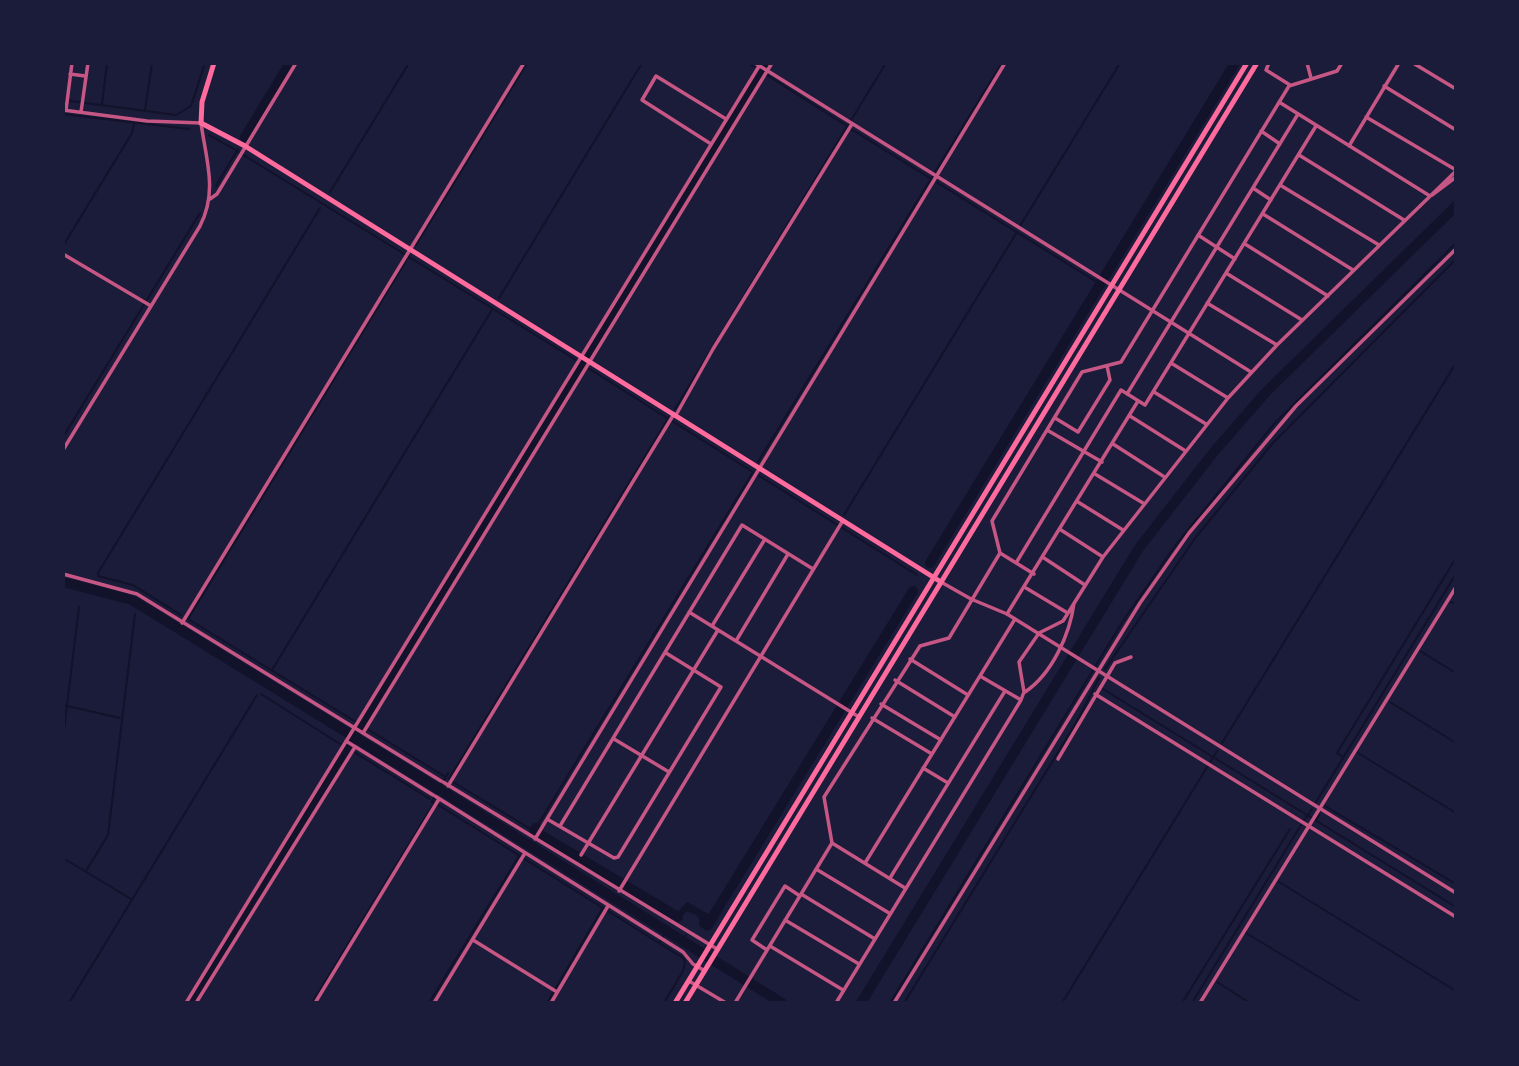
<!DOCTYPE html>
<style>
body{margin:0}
#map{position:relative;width:1519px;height:1066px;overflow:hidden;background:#1b1b3a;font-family:Karla,sans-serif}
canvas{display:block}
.frame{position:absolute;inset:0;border:65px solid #1b1b3a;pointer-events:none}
</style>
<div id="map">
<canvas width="1519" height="1066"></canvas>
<div class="frame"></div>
</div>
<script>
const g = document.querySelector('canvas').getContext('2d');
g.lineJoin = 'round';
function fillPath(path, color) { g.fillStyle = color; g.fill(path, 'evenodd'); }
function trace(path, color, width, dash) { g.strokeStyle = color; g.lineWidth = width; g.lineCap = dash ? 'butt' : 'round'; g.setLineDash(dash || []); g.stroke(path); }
fillPath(new Path2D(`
 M 687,902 L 715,918 L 706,931 C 698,923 702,913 686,912 L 678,921 L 666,914 L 669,911 L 678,912 Z`), '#12122b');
trace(new Path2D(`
 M 747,63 L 754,67
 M 759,70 L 847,126
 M 63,100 L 176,115 L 191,106 L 205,63
 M 102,104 L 107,63
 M 145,110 L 152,63
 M 63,114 L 189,129
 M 851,129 L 1100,284
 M 209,135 L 236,150
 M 237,151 L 576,360
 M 935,172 L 1002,63
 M 216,186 L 238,149
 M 330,192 L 409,63
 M 1020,226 L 1120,63
 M 416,245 L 527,63
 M 63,246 L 132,133 L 134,124
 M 499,298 L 642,63
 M 588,368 L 667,418
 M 675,409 L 886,63
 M 672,421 L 753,472
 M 63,437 L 200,213
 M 758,462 L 932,177
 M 758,475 L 917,575
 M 844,515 L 1017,232
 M 1451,602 L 1456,604
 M 136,608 L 137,603
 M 181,615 L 133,585 L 98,576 L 98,573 L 320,208
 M 188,619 L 409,256
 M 188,619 L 444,776
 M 1420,651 L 1456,673
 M 1105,669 L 1196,537 L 1272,444 L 1456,259
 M 272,670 L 493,308
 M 1103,689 L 1456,907
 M 261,694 L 340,744
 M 1390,702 L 1456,743
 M 63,705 L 120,718
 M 63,738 L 79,607
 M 1222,743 L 1456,363
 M 346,747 L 430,799
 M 1358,753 L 1456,813
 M 1343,757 L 1337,753 L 1456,558
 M 449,779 L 669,417
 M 453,782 L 534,831
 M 432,801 L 683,958 L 685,962 L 683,971 L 664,1003
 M 432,802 L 448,773
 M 1316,802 L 1456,574
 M 1325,806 L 1456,884
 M 1304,820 L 1312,809
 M 1316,821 L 1319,814
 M 536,828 L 753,472
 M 63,858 L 131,899
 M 86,871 L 108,835 L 135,614
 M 1279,882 L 1456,991
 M 1246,933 L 1362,1003
 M 683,939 L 686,935
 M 659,943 L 669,927
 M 1217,982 L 1250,1003
 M 69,1003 L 257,695
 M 312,1003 L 434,803
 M 429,1003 L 519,856
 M 547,1003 L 602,909
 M 890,1003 L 1123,621 L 1175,546 L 1274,424 L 1456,243
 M 904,1003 L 1076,723 L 1099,678
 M 1062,1003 L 1217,751
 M 1182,1003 L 1290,829
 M 1192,1003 L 1301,825`), '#12122b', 2);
trace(new Path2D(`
 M 245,137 L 290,63
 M 930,563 L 1235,63
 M 63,582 L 132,600 L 437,788
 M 439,789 L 782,1003
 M 536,828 L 534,831 L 678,917
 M 704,923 L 708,925 L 712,918 L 913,591
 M 191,1003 L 766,63
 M 861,1003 L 1139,548 L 1213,453 L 1266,392 L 1456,206`), '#12122b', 10);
trace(new Path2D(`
 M 755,63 L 1251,372
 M 1269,63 L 1266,70 L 1290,85
 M 1307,63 L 1311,78
 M 1413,63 L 1456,89
 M 70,74 L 85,76
 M 1384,86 L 1456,130
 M 1279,102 L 1430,196
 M 63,110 L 147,121 L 201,123 C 206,160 218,191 200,226 L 63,450
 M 66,110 L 72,63
 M 81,112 L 88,63
 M 1366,117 L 1456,170
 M 1261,131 L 1280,144
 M 711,144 L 642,100 L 656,76 L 726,119
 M 1349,146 L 1399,63
 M 1299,155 L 1404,220
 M 1280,185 L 1379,245
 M 1253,188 L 1271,200
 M 1432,195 L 1456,177
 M 210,199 L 217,194 L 296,63
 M 1263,214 L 1353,270
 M 1198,235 L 1235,259
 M 1245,244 L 1328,296
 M 63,254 L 151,306
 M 1226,273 L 1302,320
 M 1207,303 L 1277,345
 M 1171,363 L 1228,398
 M 1154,392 L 1206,424
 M 1127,394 L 1298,114
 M 676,415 L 713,349 L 852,124
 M 1130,416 L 1184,450
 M 1055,418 L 1078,432 L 1110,380 L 1107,366
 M 1047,430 L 1102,462
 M 1113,444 L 1163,476
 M 1095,474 L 1143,503
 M 1078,502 L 1123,530
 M 1061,530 L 1103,557
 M 1000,553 L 1034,574
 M 1044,558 L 1085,585
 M 1016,563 L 1121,390 L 1145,405 L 1316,126
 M 63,574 L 137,594 L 441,781
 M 1026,588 L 1066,612
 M 689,612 L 859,717
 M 1007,614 L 1138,401
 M 182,623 L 524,63
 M 712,626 L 765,539
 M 736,641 L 788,554
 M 910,659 L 968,695
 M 980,676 L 1021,700
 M 895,680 L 955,717
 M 1025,692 C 1052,674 1070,634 1074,603
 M 1095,694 L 1456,917
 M 881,704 L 941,740
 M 872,718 L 932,754
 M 363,733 L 772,63
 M 614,739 L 669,772
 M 346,741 L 433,795
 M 1058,759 L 1115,663 L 1131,657
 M 923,768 L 948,783
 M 443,782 L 717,949
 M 448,786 L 674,414
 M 435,796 L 683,952 L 693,964 L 705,971
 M 547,819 L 1005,63
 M 560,826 L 742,525 L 813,569
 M 535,839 L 547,819 L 614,858 L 618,857 L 721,687 L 666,653
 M 832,843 L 905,888
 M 581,855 L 718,630
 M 865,863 L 1015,619
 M 816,869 L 889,913
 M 890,878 L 1005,691
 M 619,891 L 842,522
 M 801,894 L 875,939
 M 785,920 L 859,964
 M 473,940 L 557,992
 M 770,946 L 843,990
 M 767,950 L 752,940 L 785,886 L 800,896
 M 689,981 L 726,1003
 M 186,1003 L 761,63
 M 196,1003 L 355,747
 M 315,1003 L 439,799
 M 434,1003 L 525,853
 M 551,1003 L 608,906
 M 735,1003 L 832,843 L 824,797 L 920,646 L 949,638 L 1000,553 L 992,521 L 1082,372 L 1121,362 L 1289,86 L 1337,71 L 1342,63
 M 836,1003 L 1021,700 L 1024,692 L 1019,662 L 1039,633 L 1063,621 L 1103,557 L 1228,398 L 1277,345 L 1456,171
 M 894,1003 L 1140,603 L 1189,533 L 1296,406 L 1456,249
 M 1200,1003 L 1456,587`), '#c65784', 3.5);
trace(new Path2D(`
 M 941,582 L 971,599 L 1007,614 L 1456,893`), '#c65784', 3.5);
trace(new Path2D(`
 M 214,63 L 202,102 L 201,123 L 245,146 L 941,582`), '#ff6b9d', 5);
trace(new Path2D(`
 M 675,1003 L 1247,63
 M 685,1003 L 1257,63`), '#ff6b9d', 5);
</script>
